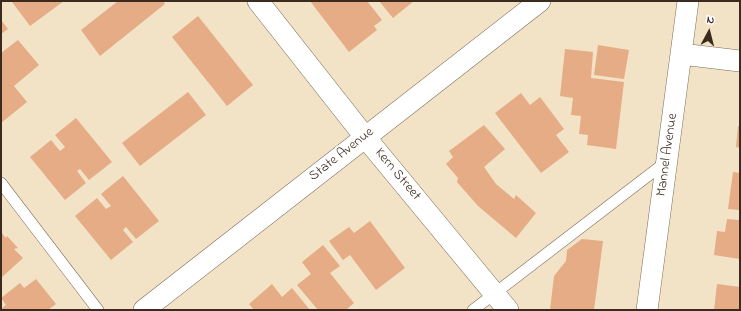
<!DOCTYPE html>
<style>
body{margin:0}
#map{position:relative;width:741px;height:311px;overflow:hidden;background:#f2e3c7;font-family:"Indie Flower",sans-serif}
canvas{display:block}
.frame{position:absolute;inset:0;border:2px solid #3b2a1e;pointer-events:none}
.north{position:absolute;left:689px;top:12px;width:40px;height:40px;-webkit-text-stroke:3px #fff;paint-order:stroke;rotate:7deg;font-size:11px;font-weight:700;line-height:16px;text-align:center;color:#3b2a1e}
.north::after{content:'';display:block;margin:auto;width:14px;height:18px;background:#3b2a1e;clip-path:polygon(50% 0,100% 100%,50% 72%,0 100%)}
</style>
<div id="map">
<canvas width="741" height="311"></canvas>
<div class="frame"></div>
<div class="north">N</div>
</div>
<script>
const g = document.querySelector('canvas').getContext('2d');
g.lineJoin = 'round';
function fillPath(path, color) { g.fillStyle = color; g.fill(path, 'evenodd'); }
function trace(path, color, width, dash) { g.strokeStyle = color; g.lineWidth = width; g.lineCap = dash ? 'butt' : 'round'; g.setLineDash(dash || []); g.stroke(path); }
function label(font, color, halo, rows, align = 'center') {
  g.font = font + ' "Indie Flower",sans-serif'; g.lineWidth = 4; g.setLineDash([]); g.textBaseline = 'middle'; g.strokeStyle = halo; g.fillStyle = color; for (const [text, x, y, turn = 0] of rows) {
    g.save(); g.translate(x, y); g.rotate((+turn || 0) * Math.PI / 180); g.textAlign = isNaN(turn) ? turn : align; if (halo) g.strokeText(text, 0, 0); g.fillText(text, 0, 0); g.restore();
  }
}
fillPath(new Path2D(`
 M 13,1 L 64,1 L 30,26 L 12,2 Z
 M 118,1 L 163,1 L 165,4 L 100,56 L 81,30 Z
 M 310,1 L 367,1 L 382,20 L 374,26 L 377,30 L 349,52 Z
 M 379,1 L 414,1 L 393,18 Z
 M 198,16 L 253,85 L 227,106 L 172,37 Z
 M 1,20 L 8,29 L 1,34 Z
 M 18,40 L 39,65 L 14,86 L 27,102 L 1,123 L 1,53 Z
 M 598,45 L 629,50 L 624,79 L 594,75 Z
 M 565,49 L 593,52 L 591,78 L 624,82 L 616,149 L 587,145 L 588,135 L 579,134 L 581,116 L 571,115 L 573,98 L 560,96 Z
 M 188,92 L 206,115 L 140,166 L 122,143 Z
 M 521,93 L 530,105 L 540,97 L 564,129 L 556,135 L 569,152 L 541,173 L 495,113 Z
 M 76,118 L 112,162 L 89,180 L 80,169 L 77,171 L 86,183 L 65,200 L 30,157 L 51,140 L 60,151 L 65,147 L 55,135 Z
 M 484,125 L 505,149 L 484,167 L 496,184 L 514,199 L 516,195 L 536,213 L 516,238 L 478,206 L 457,182 L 458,178 L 446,164 L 453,157 L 449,151 Z
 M 738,126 L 740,126 L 740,148 L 736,147 Z
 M 733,172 L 740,173 L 740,210 L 728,209 Z
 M 123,176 L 159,221 L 136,239 L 126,227 L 123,230 L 133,242 L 111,260 L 75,216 L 97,198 L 106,209 L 111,206 L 101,194 Z
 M 727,219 L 740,220 L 740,259 L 714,255 L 717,231 L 725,232 Z
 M 370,221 L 405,268 L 376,290 L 350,255 L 343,260 L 329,241 L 349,227 L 354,233 Z
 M 1,232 L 6,238 L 7,236 L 18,248 L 14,249 L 23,258 L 1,278 Z
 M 582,239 L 603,241 L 594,310 L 550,310 L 554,276 L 566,261 L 567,250 Z
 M 323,245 L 340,266 L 330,273 L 354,303 L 346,310 L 318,310 L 297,285 L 311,274 L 302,262 Z
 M 36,279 L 56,304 L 48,310 L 1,310 L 1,309 L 6,305 L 1,298 L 20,283 L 24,288 Z
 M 272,284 L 282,297 L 292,288 L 310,310 L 254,310 L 249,304 Z
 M 717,284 L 740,287 L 740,310 L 714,310 Z`), '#e5ac86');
const service = new Path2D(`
 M 1,183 L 98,310
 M 473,310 L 666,162`);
const minor = new Path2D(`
 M 258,1 L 365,137 L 508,310
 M 681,54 L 740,61
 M 144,310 L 540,1
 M 647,310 L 688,1`);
trace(service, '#7b6b59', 12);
trace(minor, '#7b6b59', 22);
trace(service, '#fff', 11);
trace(minor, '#fff', 21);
label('14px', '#3b2a1e', '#fff', [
 ["State Avenue",342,155,-38],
 ["Mannel Avenue",668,155,-82],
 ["Kern Street",397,175,50]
]);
</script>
